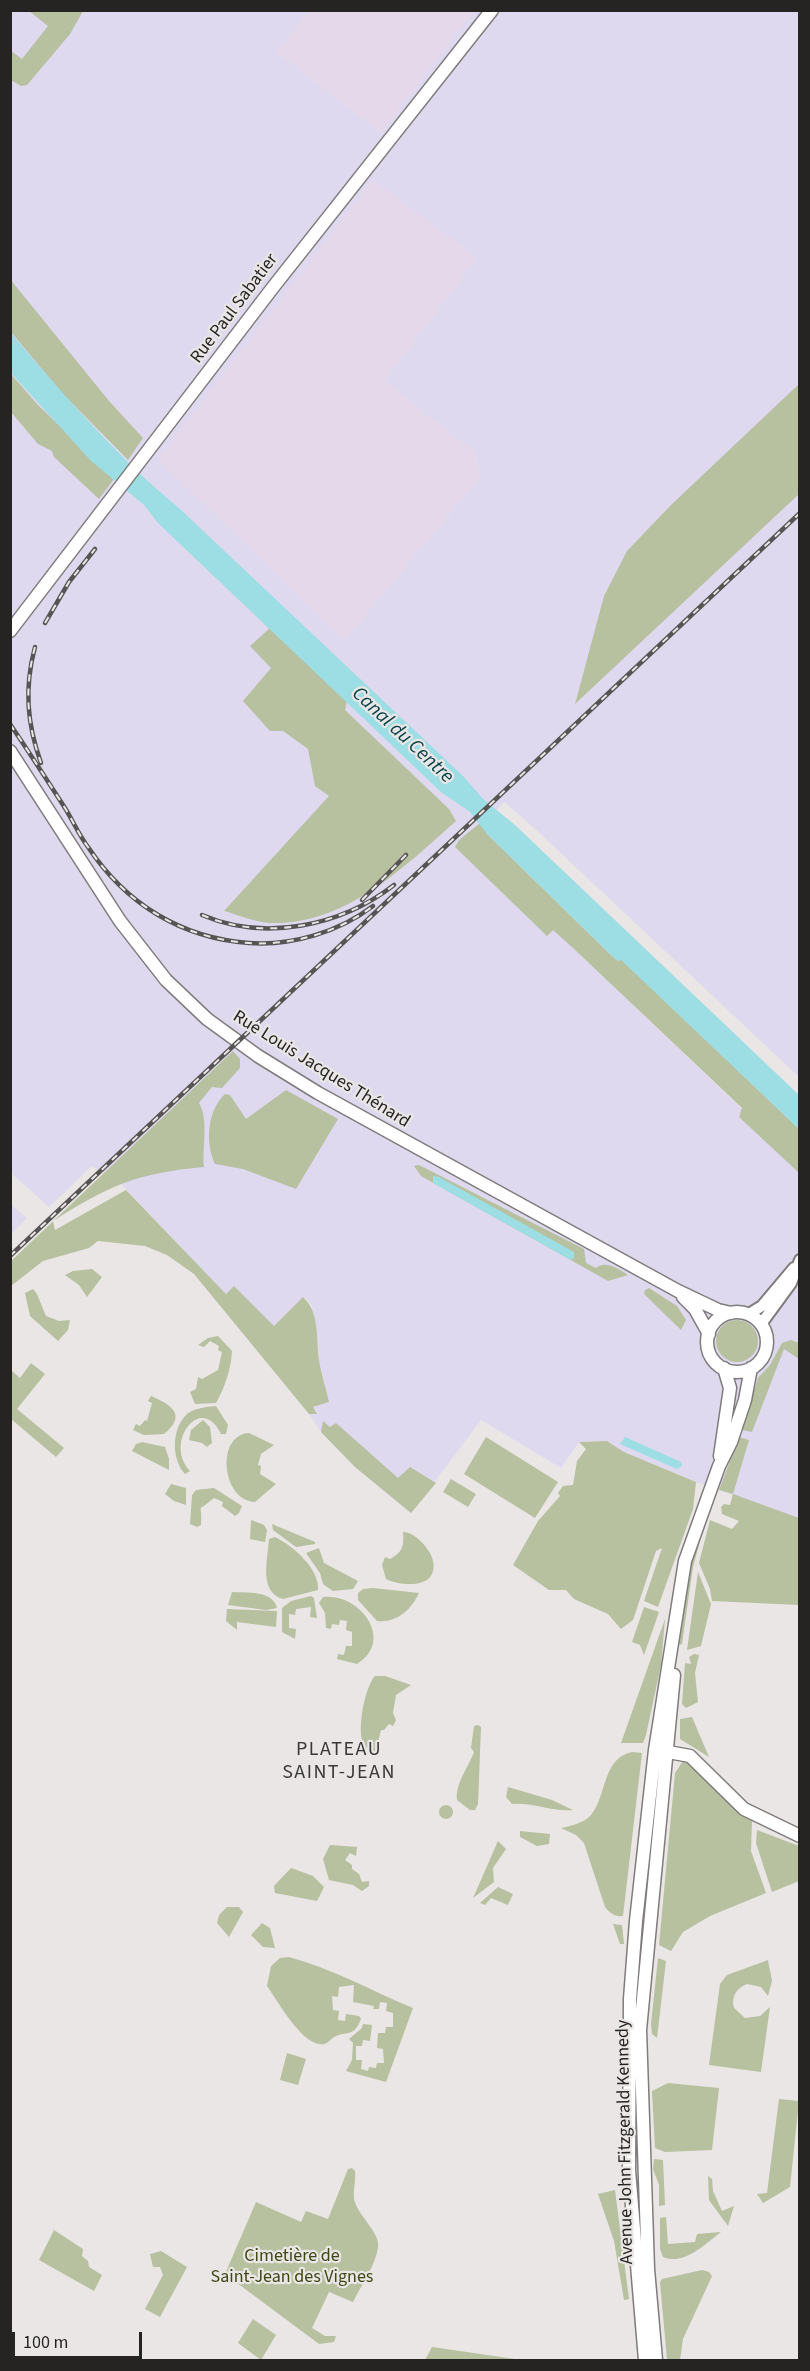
<!DOCTYPE html>
<meta charset="utf-8">
<style>
body{margin:0}
#map{position:relative;width:810px;height:2371px;overflow:hidden;background:#e9e6e5;font-family:"Source Sans 3",sans-serif}
canvas{display:block}
.frame{position:absolute;inset:0;border:12px solid #252423;pointer-events:none}
.scale{position:absolute;left:12px;top:2332px;width:130px;height:27px;box-sizing:border-box;border:3px solid #252423;border-top:0;padding-left:8px;font-size:18px;line-height:21px;white-space:nowrap;color:#252423;-webkit-text-stroke:4px #e9e6e5;paint-order:stroke}
</style>
<div id="map">
<canvas width="810" height="2371"></canvas>
<div class="frame"></div>
<div class="scale">100 m</div>
</div>
<script>
const g = document.querySelector('canvas').getContext('2d');
g.lineJoin = 'round';
function fillPath(path, color) { g.fillStyle = color; g.fill(path, 'evenodd'); }
function trace(path, color, width, dash) { g.strokeStyle = color; g.lineWidth = width; g.lineCap = dash ? 'butt' : 'round'; g.setLineDash(dash || []); g.stroke(path); }
function label(font, color, halo, rows, align = 'center') {
  g.font = font + ' "Source Sans 3",sans-serif'; g.lineWidth = 4.5; g.setLineDash([]); g.textBaseline = 'middle'; g.strokeStyle = halo; g.fillStyle = color; for (const [text, x, y, turn = 0] of rows) {
    g.save(); g.translate(x, y); g.rotate((+turn || 0) * Math.PI / 180); g.textAlign = isNaN(turn) ? turn : align; if (halo) g.strokeText(text, 0, 0); g.fillText(text, 0, 0); g.restore();
  }
}
fillPath(new Path2D(`
 M 309,11 L 473,11 L 381,133 L 277,52 Z
 M 373,179 L 477,258 L 384,381 L 474,452 L 481,476 L 344,641 L 157,459 Z`), '#e5d8eb');
fillPath(new Path2D(`
 M 11,11 L 309,11 L 277,52 L 381,133 L 473,11 L 799,11 L 799,1077 L 533,827 L 504,802 L 496,811 L 547,936 L 553,929 L 742,1109 L 740,1117 L 799,1173 L 799,1518 L 696,1482 L 624,1452 L 607,1441 L 579,1442 L 561,1468 L 481,1420 L 411,1513 L 355,1467 L 321,1432 L 309,1414 L 317,1413 L 313,1407 L 329,1402 L 319,1361 L 316,1327 L 311,1304 L 304,1297 L 274,1326 L 234,1286 L 226,1294 L 120,1183 L 92,1166 L 49,1207 L 11,1173 ZM 373,180 L 477,258 L 384,381 L 474,452 L 481,476 L 344,641 L 158,459 Z
 M 11,1205 L 27,1218 L 11,1234 Z`), '#dfd9ef');
fillPath(new Path2D(`
 M 29,11 L 83,11 L 70,34 L 27,85 L 21,86 L 11,80 L 11,51 L 22,59 L 48,26 Z
 M 10,279 L 109,401 L 143,438 L 128,460 L 62,393 L 11,332 Z
 M 10,373 L 37,404 L 114,479 L 99,499 L 54,457 L 52,451 L 38,444 L 11,412 Z
 M 799,384 L 799,494 L 575,704 L 604,596 L 627,551 L 671,505 Z
 M 270,628 L 347,701 L 345,710 L 449,809 L 456,821 C 404,867 345,926 269,923 C 255,922 238,915 224,911 L 329,796 L 315,786 L 308,749 L 283,731 L 270,731 L 243,701 L 271,668 L 250,646 Z
 M 480,823 L 487,834 L 611,955 L 618,961 L 621,959 L 799,1129 L 799,1173 L 739,1117 L 742,1108 L 574,949 L 553,930 L 547,936 L 455,847 L 459,840 Z
 M 233,1051 L 240,1059 L 240,1068 L 222,1088 L 212,1087 L 199,1103 C 209,1120 202,1146 204,1167 C 137,1173 110,1185 53,1221 L 55,1230 L 126,1190 L 226,1294 L 234,1286 L 274,1326 L 303,1297 C 320,1312 316,1339 319,1360 C 321,1374 326,1388 329,1402 L 313,1407 L 317,1414 L 309,1414 L 194,1274 L 167,1255 L 145,1246 L 98,1241 L 89,1248 L 43,1261 L 11,1286 L 11,1261 Z
 M 286,1090 L 338,1119 L 296,1189 L 243,1169 L 215,1164 C 205,1143 207,1111 225,1094 L 230,1095 L 246,1119 Z
 M 419,1165 L 584,1249 L 586,1263 L 596,1268 C 606,1260 618,1269 628,1275 L 608,1281 L 421,1176 L 414,1166 Z
 M 92,1269 L 102,1277 L 87,1297 L 79,1285 L 65,1275 L 73,1271 Z
 M 649,1288 L 677,1306 L 686,1320 L 681,1330 L 644,1294 L 645,1290 Z
 M 33,1289 L 37,1294 L 46,1316 L 59,1321 L 70,1320 L 68,1330 L 58,1341 L 30,1316 L 25,1293 Z
 M716 1341a21 21 0 1 1 42 0a21 21 0 1 1-42 0Z
 M 218,1336 L 232,1351 C 231,1369 225,1387 216,1403 L 195,1404 L 190,1392 L 196,1389 L 198,1377 L 202,1379 L 218,1370 L 222,1352 L 218,1350 L 219,1346 L 210,1341 L 204,1347 L 198,1345 L 208,1338 Z
 M 791,1340 L 799,1343 L 799,1359 L 784,1349 L 752,1432 L 742,1430 L 758,1378 L 770,1365 L 782,1343 Z
 M 31,1363 L 45,1374 L 17,1409 L 64,1448 L 56,1457 L 11,1419 L 11,1370 L 20,1378 Z
 M 151,1396 C 172,1405 187,1415 164,1434 L 144,1435 L 133,1430 L 136,1424 L 140,1426 L 145,1420 L 147,1421 L 152,1403 L 148,1401 Z
 M 216,1406 L 228,1425 L 226,1434 L 221,1434 C 201,1392 163,1443 190,1471 L 185,1474 C 172,1460 171,1432 185,1416 C 192,1408 206,1407 216,1406 Z
 M 203,1420 L 210,1427 L 212,1443 L 207,1447 L 202,1443 L 189,1440 L 191,1430 Z
 M 323,1421 L 330,1427 L 336,1423 L 398,1478 L 410,1467 L 436,1483 L 411,1513 L 355,1467 L 321,1432 Z
 M 249,1433 L 274,1445 L 261,1454 L 258,1465 L 261,1466 L 260,1474 L 276,1484 L 255,1502 C 222,1501 215,1435 249,1433 Z
 M 486,1437 L 558,1482 L 535,1518 L 464,1474 Z
 M 739,1437 L 749,1440 L 733,1494 L 799,1518 L 799,1605 L 712,1601 L 710,1589 L 699,1563 L 710,1520 L 732,1529 L 739,1521 L 722,1514 L 721,1507 L 724,1504 L 730,1505 L 733,1494 L 719,1490 Z
 M 607,1441 L 624,1452 L 696,1482 L 693,1509 L 658,1607 L 644,1601 L 662,1548 L 656,1551 L 633,1620 L 621,1629 L 608,1614 L 574,1599 L 566,1590 L 549,1590 L 513,1565 L 538,1521 L 560,1496 L 558,1493 L 563,1486 L 573,1485 L 577,1461 L 586,1449 L 579,1442 Z
 M 142,1442 L 165,1447 L 169,1459 L 169,1470 L 132,1451 L 136,1444 Z
 M 451,1479 L 476,1494 L 468,1507 L 443,1492 Z
 M 171,1484 L 186,1488 L 186,1505 L 174,1501 L 165,1494 Z
 M 214,1488 L 242,1506 L 239,1513 L 235,1516 L 222,1506 L 223,1502 L 214,1498 C 194,1515 203,1500 201,1525 L 197,1527 L 190,1524 L 192,1495 L 196,1490 Z
 M 251,1520 L 264,1525 L 267,1530 L 265,1542 L 250,1539 Z
 M 272,1524 L 315,1542 L 315,1544 L 296,1547 L 273,1530 Z
 M 701,1525 L 702,1534 L 693,1567 L 682,1644 L 679,1645 L 686,1586 Z
 M 403,1532 C 417,1532 438,1556 433,1571 C 429,1589 397,1585 386,1579 L 382,1565 L 385,1557 L 390,1559 C 403,1552 404,1546 403,1532 Z
 M 275,1537 C 292,1545 320,1569 318,1590 L 283,1599 C 258,1592 268,1558 269,1539 Z
 M 319,1548 L 324,1563 L 358,1581 L 353,1589 L 333,1591 L 323,1584 L 320,1573 L 306,1553 Z
 M 698,1572 L 711,1604 L 701,1646 L 687,1650 Z
 M 373,1588 L 419,1593 C 411,1610 397,1623 377,1621 L 358,1600 L 358,1593 L 363,1589 Z
 M 232,1592 C 246,1593 273,1590 277,1608 L 266,1610 L 228,1605 Z
 M 311,1596 L 314,1598 L 317,1618 L 310,1617 L 311,1607 L 296,1609 L 295,1615 L 289,1614 L 289,1628 L 296,1629 L 295,1639 L 282,1632 L 282,1608 L 291,1601 Z
 M 323,1597 C 361,1593 395,1641 357,1664 L 337,1659 L 338,1654 L 344,1655 L 346,1646 L 352,1646 L 352,1632 L 346,1630 L 347,1621 L 340,1620 L 339,1625 L 332,1624 L 331,1629 L 326,1628 L 325,1613 L 319,1603 Z
 M 644,1607 L 659,1612 L 644,1655 L 640,1645 L 632,1642 Z
 M 227,1609 L 277,1611 L 276,1627 L 237,1622 L 237,1630 L 226,1621 Z
 M 665,1619 L 661,1665 L 646,1735 L 643,1743 L 621,1743 Z
 M 694,1654 L 699,1655 L 695,1673 L 698,1702 L 686,1708 L 682,1704 L 685,1663 L 691,1664 L 689,1657 Z
 M 375,1676 L 385,1676 L 411,1685 L 396,1695 L 393,1713 L 396,1720 L 393,1726 L 389,1724 L 384,1730 L 381,1730 L 377,1747 L 381,1750 L 378,1757 C 371,1752 364,1748 362,1740 C 358,1725 365,1687 375,1676 Z
 M 692,1717 L 709,1757 L 680,1739 L 680,1719 Z
 M 478,1725 L 481,1727 L 478,1804 L 475,1810 L 470,1810 L 457,1800 C 455,1784 468,1768 474,1752 L 471,1748 L 474,1726 Z
 M 632,1752 L 642,1753 L 623,1916 C 615,1917 610,1913 605,1907 L 584,1843 L 576,1835 L 561,1828 C 571,1826 584,1823 591,1815 C 607,1796 602,1758 632,1752 Z
 M 683,1761 C 710,1776 724,1806 752,1821 L 751,1851 L 766,1893 L 710,1916 L 683,1932 L 671,1951 L 659,1945 L 675,1773 Z
 M 508,1787 L 552,1800 L 573,1810 C 551,1812 533,1802 512,1804 L 506,1797 Z
 M439 1812a7 7 0 1 1 14 0a7 7 0 1 1-14 0Z
 M 654,1807 L 655,1823 L 647,1906 L 642,1915 Z
 M 757,1830 L 799,1846 L 799,1881 L 772,1892 L 756,1843 Z
 M 520,1831 L 550,1834 L 549,1844 L 537,1846 L 520,1837 Z
 M 498,1841 L 506,1849 L 493,1868 L 494,1882 L 473,1898 Z
 M 330,1845 L 357,1847 L 356,1856 L 350,1853 L 345,1860 L 352,1865 L 352,1869 L 359,1874 L 362,1882 L 369,1881 L 369,1886 L 362,1891 L 353,1885 L 329,1880 L 323,1859 Z
 M 291,1868 L 313,1876 L 324,1887 L 317,1901 L 275,1893 L 274,1886 Z
 M 498,1887 L 513,1894 L 508,1905 L 491,1898 L 485,1905 L 480,1903 Z
 M 227,1907 L 239,1907 L 243,1912 L 229,1937 L 217,1923 L 219,1915 Z
 M 262,1923 L 270,1928 L 275,1948 L 263,1947 L 251,1935 Z
 M 613,1924 L 622,1925 L 624,1944 L 620,1944 Z
 M 289,1957 C 331,1968 372,1991 413,2008 L 386,2082 L 346,2071 L 352,2060 L 353,2043 L 349,2039 L 362,2028 L 363,2024 L 372,2025 L 370,2041 L 363,2040 L 362,2046 L 356,2046 L 356,2060 L 362,2060 L 361,2069 L 368,2071 L 369,2067 L 376,2068 L 377,2063 L 384,2063 L 383,2049 L 377,2048 L 378,2033 L 385,2033 L 386,2027 L 393,2027 L 393,2013 L 386,2011 L 387,2003 L 380,2002 L 379,2009 L 373,2009 L 374,2006 L 353,2002 L 354,1985 L 339,1987 L 338,1997 L 332,1996 L 333,2010 L 339,2011 L 338,2020 L 345,2021 L 346,2014 L 359,2016 L 361,2019 C 354,2037 348,2031 336,2036 C 331,2038 329,2043 324,2044 C 303,2048 278,2001 267,1986 L 271,1966 L 280,1958 Z
 M 658,1958 L 666,1961 L 657,2038 L 652,2034 L 651,2024 Z
 M 768,1960 L 772,1981 L 768,1996 L 761,1987 L 747,1984 C 736,1988 731,1997 734,2008 L 745,2018 L 760,2016 L 770,2007 L 761,2072 L 709,2065 L 720,1984 L 727,1975 Z
 M 287,2053 L 306,2059 L 298,2085 L 280,2080 Z
 M 668,2083 L 719,2088 L 712,2150 L 665,2152 L 655,2148 L 652,2091 Z
 M 779,2099 L 799,2101 L 790,2187 L 763,2203 L 757,2194 L 767,2193 Z
 M 654,2159 L 663,2160 L 665,2205 L 659,2206 L 659,2185 L 653,2169 Z
 M 352,2168 L 355,2171 C 356,2180 353,2190 354,2199 C 357,2215 381,2233 378,2248 C 375,2266 361,2286 353,2302 L 329,2292 L 312,2328 L 325,2336 L 336,2336 L 334,2342 L 319,2344 L 225,2274 L 256,2202 L 301,2222 L 306,2211 L 328,2219 L 348,2169 Z
 M 708,2176 L 712,2179 L 713,2191 L 722,2211 L 734,2206 L 728,2226 L 709,2200 Z
 M 615,2190 L 629,2299 L 624,2300 L 614,2241 L 598,2194 Z
 M 666,2217 L 668,2244 L 695,2242 L 697,2234 L 721,2232 C 705,2244 684,2266 663,2257 L 660,2249 L 660,2218 Z
 M 54,2230 L 83,2249 L 82,2256 L 88,2261 L 89,2267 L 102,2275 L 94,2291 L 39,2260 Z
 M 161,2251 L 187,2267 L 160,2317 L 145,2309 L 163,2275 L 160,2267 L 153,2267 L 150,2254 Z
 M 702,2270 L 709,2272 L 712,2276 L 683,2339 L 680,2360 L 667,2360 L 660,2282 L 662,2279 Z
 M 253,2319 L 276,2335 L 261,2360 L 238,2343 Z
 M 432,2347 L 522,2360 L 425,2360 Z`), '#b7c09f');
fillPath(new Path2D(`
 M 10,332 C 63,394 117,457 180,509 L 464,777 L 483,799 L 515,825 L 799,1095 L 799,1129 L 621,960 L 618,961 L 611,955 L 487,834 L 470,812 L 441,792 L 158,523 L 144,505 L 91,461 L 11,373 Z
 M 433,1176 L 439,1177 L 574,1252 L 574,1258 L 571,1260 L 433,1183 Z
 M 625,1437 L 681,1462 L 682,1466 L 677,1469 L 620,1444 Z`), '#9ddde4');
const tertiary = new Path2D(`
 M 749,1314 L 762,1306 L 794,1268
 M 761,1324 L 791,1283 L 800,1260`);
const secondary = new Path2D(`
 M 10,631 L 274,286 L 492,10
 M 10,751 L 120,921 L 166,980 L 207,1019 L 258,1056 L 318,1093 L 678,1291 L 718,1310 L 731,1313
 M 683,1297 L 695,1309 L 709,1334
 M707 1342a30 30 0 1 1 60 0a30 30 0 1 1-60 0Z
 M 720,1456 L 730,1388 L 724,1368
 M 663,1751 L 690,1756 L 744,1809 L 800,1836
 M 645,2360 L 629,2170 L 630,1999 L 636,1921 L 655,1750 L 685,1561 L 719,1466 L 731,1442 L 745,1400 L 751,1368
 M 656,2360 L 648,2269 L 640,2030 L 674,1675`);
trace(tertiary, '#7f7c7b', 14);
trace(secondary, '#7f7c7b', 15);
trace(tertiary, '#fff', 10);
trace(secondary, '#fff', 12);
const rail = new Path2D(`
 M 45,623 L 69,582 L 95,549
 M 35,647 C 24,688 27,724 41,763
 M 10,724 C 29,752 47,780 65,808 C 73,821 79,835 88,847 C 126,904 181,938 249,943 C 292,946 339,932 373,906
 M 362,900 L 406,855
 M 202,915 C 265,942 341,926 394,885
 M 10,1256 L 800,513`);
trace(rail, '#575554', 4.5);
trace(rail, '#e9e6e5', 2, [7]);
label('18px', '#252423', '#e9e6e5', [
 ["Rue Paul Sabatier",235,309,-53],
 ["Rue Louis Jacques Thénard",321,1070,32],
 ["Avenue John Fitzgerald Kennedy",626,2142,-91]
]);
label('18px', '#3c4712', '#e9e6e5', [
 ["Cimetière de",292,2257],
 ["Saint-Jean des Vignes",292,2278]
]);
label('italic 20px', '#054248', '#e9e6e5', [
 ["Canal du Centre",402,736,43]
]);
g.letterSpacing = '1.5px';
label('20px', '#3a3837', '#e9e6e5', [
 ["PLATEAU",339,1751],
 ["SAINT-JEAN",339,1774]
]);
g.letterSpacing = '0px';
</script>
